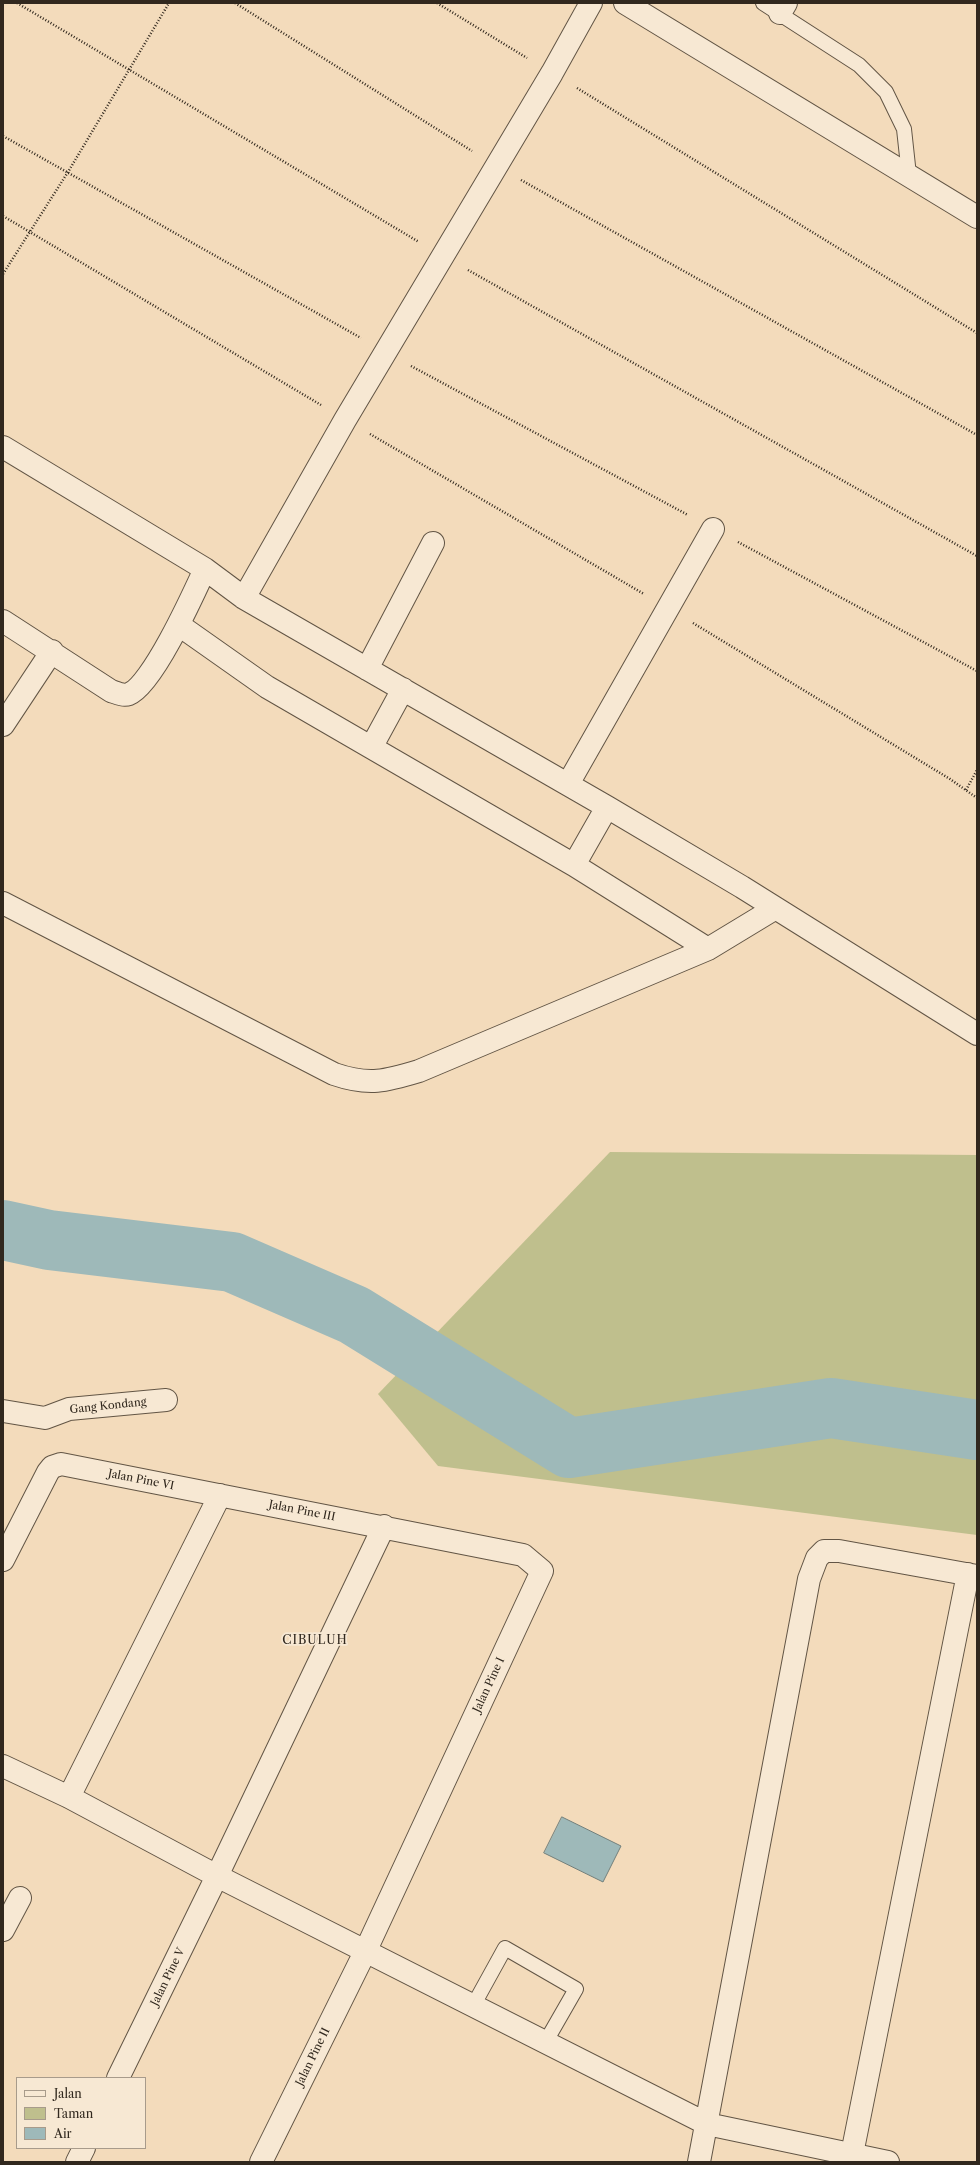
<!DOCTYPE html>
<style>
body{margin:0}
#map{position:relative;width:980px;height:2165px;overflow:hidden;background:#f3dbbb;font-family:"Libre Caslon Text",serif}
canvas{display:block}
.frame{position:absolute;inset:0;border:4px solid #31281e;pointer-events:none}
.legend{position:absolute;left:16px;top:2077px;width:130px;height:72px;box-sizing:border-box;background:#f7e8d3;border:1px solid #a89b8b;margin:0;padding:5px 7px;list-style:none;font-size:12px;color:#31281e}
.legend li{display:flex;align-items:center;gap:8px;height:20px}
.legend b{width:20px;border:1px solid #a89b8b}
</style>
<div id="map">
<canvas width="980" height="2165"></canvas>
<div class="frame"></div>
<ul class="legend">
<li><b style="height:5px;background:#f7e8d3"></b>Jalan</li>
<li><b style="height:11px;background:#bfbf8d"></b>Taman</li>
<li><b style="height:11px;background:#9eb9b9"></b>Air</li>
</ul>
</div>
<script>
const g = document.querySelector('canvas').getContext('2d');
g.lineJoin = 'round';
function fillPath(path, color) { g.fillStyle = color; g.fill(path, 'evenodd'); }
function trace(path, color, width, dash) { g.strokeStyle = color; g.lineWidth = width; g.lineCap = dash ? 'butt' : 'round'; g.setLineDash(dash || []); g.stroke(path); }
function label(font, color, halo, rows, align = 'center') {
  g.font = font + ' "Libre Caslon Text",serif'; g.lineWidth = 3.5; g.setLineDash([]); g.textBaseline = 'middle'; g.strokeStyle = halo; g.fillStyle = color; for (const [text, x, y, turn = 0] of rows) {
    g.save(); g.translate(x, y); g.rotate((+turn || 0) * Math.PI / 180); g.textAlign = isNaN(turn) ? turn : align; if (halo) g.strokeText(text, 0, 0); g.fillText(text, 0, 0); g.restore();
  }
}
fillPath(new Path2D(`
 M 610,1152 L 977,1155 L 977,1535 L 438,1466 L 378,1394 Z`), '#bfbf8d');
const water = new Path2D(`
 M 562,1817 L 621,1846 L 603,1882 L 544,1853 Z`);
fillPath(water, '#9eb9b9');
trace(water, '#727f7b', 1);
trace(new Path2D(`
 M 3,1230 L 49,1240 L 232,1262 L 354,1315 L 569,1448 L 831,1408 L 977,1430`), '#9eb9b9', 60);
const lane = new Path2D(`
 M 763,3 L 859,65 L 886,92 L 904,129 L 909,175
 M 473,2006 L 505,1948 L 576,1989 L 545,2043`);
const street = new Path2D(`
 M 625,3 L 977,217
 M 780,13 L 786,3
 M 3,447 L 205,569 L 244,598 L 607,807 L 742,887 L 977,1034
 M 244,598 L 345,420 L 552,73 L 591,3
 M 3,621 L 111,691 C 117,693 123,696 129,694 C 152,686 194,593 205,569
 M 179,625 L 267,687 L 574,865 L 708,949
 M 367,669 L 433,543
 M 3,725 L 52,651
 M 372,746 L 403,689
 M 568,784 L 713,529
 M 574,865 L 607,807
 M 3,903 L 334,1074 C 369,1086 386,1081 419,1071 L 708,949 L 774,909
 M 3,1411 L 45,1418 L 69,1409 L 166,1400
 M 3,1560 L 48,1472 L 52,1467 L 61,1464 L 523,1555 L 542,1571 L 365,1952 L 261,2162
 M 3,1766 L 69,1797 L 217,1876 L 707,2124 L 888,2162
 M 69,1797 L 220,1495
 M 3,1930 L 20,1898
 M 118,2078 L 217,1876 L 384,1526
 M 852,2154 L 968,1574
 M 77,2162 L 84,2148
 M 699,2162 L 809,1579 L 817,1558 L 824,1551 L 839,1551 L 977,1576`);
trace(lane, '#625545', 16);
trace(street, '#625545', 24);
trace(new Path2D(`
 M 17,3 L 419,242
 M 235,3 L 472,151
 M 437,3 L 527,58
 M 577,88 L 977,333
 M 3,136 L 361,338
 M 521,180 L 977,435
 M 3,216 L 321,405
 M 468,270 L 977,556
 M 3,274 L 68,172 L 169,3
 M 411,366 L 688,515
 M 370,434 L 644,594
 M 738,542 L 977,671
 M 693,623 L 950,779 L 977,798
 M 966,790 L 977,770`), '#31281e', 2.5, [1, 2]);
trace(lane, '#f7e8d3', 14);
trace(street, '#f7e8d3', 22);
label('11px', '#31281e', '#f7e8d3', [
 ["Gang Kondang",108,1406,-6],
 ["Jalan Pine VI",141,1480,11],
 ["Jalan Pine III",302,1511,11],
 ["Jalan Pine I",489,1685,-65],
 ["Jalan Pine V",168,1977,-64],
 ["Jalan Pine II",313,2057,-64]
]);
g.letterSpacing = '1px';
label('12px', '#31281e', '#f7e8d3', [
 ["CIBULUH",315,1641]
]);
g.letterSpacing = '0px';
</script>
